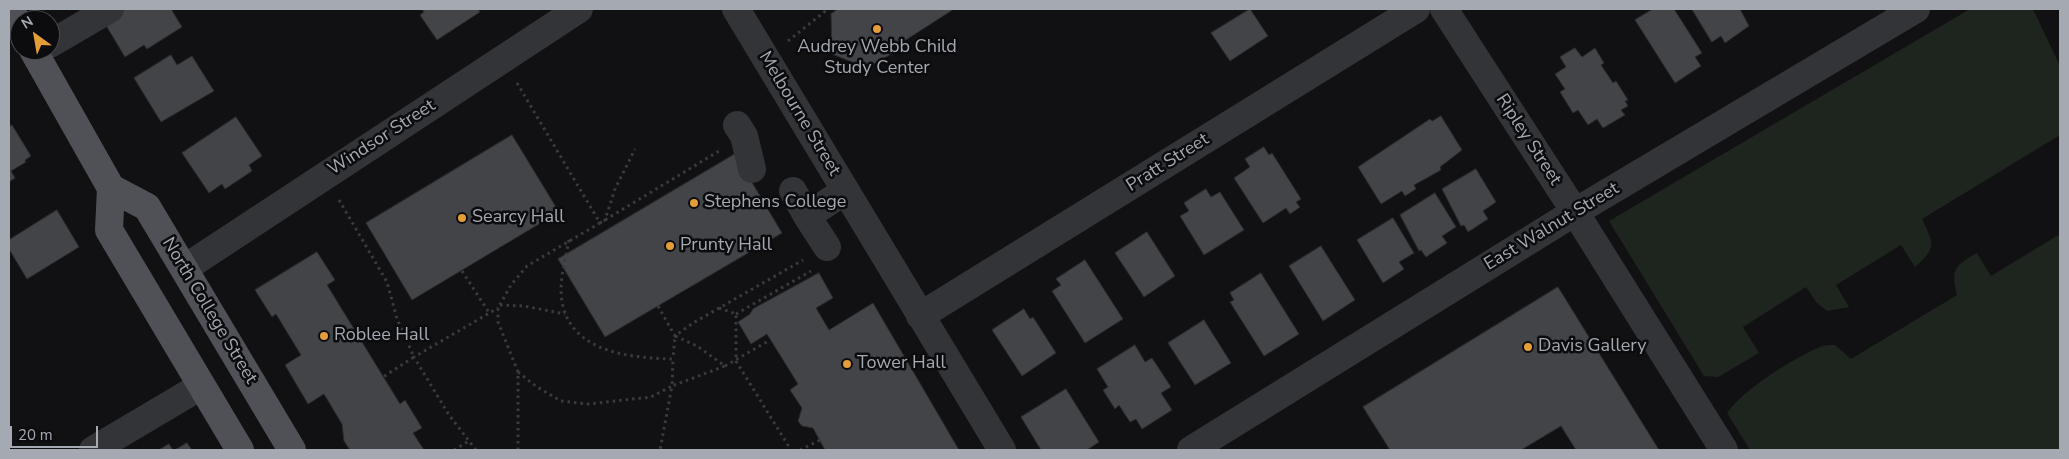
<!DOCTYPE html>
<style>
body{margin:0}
#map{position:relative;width:2069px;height:459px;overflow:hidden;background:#111113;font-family:"Nunito Sans",sans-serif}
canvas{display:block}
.frame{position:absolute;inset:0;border:10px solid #a4a9b2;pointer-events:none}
.north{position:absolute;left:10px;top:10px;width:50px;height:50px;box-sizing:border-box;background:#0c0c0e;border:1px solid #494b50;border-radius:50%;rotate:328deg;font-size:14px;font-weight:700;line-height:20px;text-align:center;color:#a4a9b2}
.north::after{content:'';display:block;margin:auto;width:18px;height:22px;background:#e49e38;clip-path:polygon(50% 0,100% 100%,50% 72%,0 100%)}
.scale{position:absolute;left:10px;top:426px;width:88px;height:22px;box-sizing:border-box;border:2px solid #a4a9b2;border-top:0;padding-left:6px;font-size:15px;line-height:18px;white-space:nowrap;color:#a4a9b2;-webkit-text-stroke:4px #0c0c0e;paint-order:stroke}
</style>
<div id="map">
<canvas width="2069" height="459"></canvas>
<div class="frame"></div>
<div class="north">N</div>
<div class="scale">20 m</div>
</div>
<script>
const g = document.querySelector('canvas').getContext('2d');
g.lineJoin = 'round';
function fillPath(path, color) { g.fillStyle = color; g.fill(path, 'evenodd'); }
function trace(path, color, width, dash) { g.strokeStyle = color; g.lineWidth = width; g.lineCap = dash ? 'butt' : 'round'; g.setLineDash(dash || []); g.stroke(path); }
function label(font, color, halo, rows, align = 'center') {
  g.font = font + ' "Nunito Sans",sans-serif'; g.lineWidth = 5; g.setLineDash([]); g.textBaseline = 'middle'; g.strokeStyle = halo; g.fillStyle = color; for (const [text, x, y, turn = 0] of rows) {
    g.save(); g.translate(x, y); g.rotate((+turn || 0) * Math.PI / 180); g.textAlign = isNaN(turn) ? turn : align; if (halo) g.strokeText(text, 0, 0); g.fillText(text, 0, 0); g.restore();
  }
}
fillPath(new Path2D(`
 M 1970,9 L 2033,9 L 2060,66 L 2060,135 L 1922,219 C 1933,243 1938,247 1915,267 L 1901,245 L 1836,285 L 1849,307 L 1827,311 L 1817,303 L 1806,287 L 1743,327 L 1759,353 L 1718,377 L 1704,376 L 1609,221 Z
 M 2060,234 L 2060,450 L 1750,450 L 1727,413 C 1744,389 1792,359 1820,347 C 1824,345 1830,345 1835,345 L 1851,359 L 1957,295 C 1951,269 1954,266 1977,253 L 1991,276 Z`), '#1e251e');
const building = new Path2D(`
 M 126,9 L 171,9 L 182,27 L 147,49 L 144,45 L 125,57 L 104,22 Z
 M 422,9 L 478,9 L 480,12 L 437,40 L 420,15 L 424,12 Z
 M 838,9 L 954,9 L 898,45 L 898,50 L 867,68 L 832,54 L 831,14 Z
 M 1250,9 L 1268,36 L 1230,61 L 1211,33 Z
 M 1653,9 L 1674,9 L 1702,53 L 1695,57 L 1701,66 L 1675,83 L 1635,20 Z
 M 1692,9 L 1740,9 L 1749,26 L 1725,43 L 1721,36 L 1712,42 Z
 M 1575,48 L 1582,57 L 1595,48 L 1604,63 L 1601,65 L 1613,83 L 1616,81 L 1628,100 L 1625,101 L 1628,106 L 1621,110 L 1625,115 L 1603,128 L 1597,119 L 1588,125 L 1578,110 L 1573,113 L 1560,92 L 1565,89 L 1555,74 L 1566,67 L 1560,57 Z
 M 171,55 L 177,65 L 192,56 L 214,91 L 161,122 L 134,78 Z
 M 1441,116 L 1462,150 L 1440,167 L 1441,170 L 1414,185 L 1416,189 L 1405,196 L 1402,191 L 1381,204 L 1358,167 L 1430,119 L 1432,121 Z
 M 236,117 L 262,156 L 249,165 L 252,171 L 225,189 L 222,184 L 209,193 L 182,153 Z
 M 12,125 L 31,156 L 25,160 L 26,162 L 11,171 L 15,178 L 9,182 L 9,127 Z
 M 512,135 L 559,212 L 412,300 L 366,223 Z
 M 1264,147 L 1269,155 L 1272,153 L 1301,199 L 1296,202 L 1300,207 L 1290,214 L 1286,208 L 1263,223 L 1234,178 L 1250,167 L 1245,159 Z
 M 735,154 L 782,233 L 605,337 L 558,259 Z
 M 1476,169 L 1496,202 L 1483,211 L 1488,219 L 1468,232 L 1464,225 L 1461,226 L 1442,189 Z
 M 1206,189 L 1211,197 L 1220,192 L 1244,230 L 1204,255 L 1180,216 L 1189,211 L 1184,203 Z
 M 1435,193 L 1456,227 L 1442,236 L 1447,243 L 1426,257 L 1421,250 L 1419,251 L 1400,215 Z
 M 57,210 L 79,247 L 27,279 L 9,249 L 9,240 Z
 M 1393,218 L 1414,253 L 1399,262 L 1404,269 L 1383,283 L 1357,240 Z
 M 1147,232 L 1175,276 L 1144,297 L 1115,253 Z
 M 1321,246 L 1355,300 L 1323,321 L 1289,266 Z
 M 317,252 L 335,280 L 327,285 L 400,404 L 405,400 L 422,428 L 413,433 L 424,450 L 350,450 L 344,441 L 342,424 L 324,394 L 308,404 L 285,365 L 301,355 L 276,314 L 272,317 L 255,290 Z
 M 1085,260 L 1123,319 L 1085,343 L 1052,291 L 1061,285 L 1056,279 Z
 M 819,273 L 833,298 L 816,308 L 829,330 L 873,303 L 959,450 L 825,450 L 813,428 L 802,426 L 798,421 L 802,408 L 790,390 L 798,384 L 767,334 L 751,344 L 738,322 L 750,314 L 753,309 Z
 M 1261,273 L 1299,334 L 1264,356 L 1230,302 L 1234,300 L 1230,293 Z
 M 1558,287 L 1659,450 L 1576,450 L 1561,426 L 1521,450 L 1390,450 L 1363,407 Z
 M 1024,309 L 1030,319 L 1033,317 L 1056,353 L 1022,376 L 992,330 Z
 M 1204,320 L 1231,363 L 1195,385 L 1168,343 Z
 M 1135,345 L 1145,362 L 1152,358 L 1171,387 L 1161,393 L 1172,410 L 1142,429 L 1136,419 L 1130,422 L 1119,405 L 1115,409 L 1103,390 L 1108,387 L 1097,369 Z
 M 1066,389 L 1099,442 L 1087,450 L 1041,450 L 1021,417 Z
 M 187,443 L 192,450 L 175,450 Z
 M 169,444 L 173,450 L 159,450 Z`);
fillPath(building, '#434448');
trace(building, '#2b2c2f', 1);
trace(new Path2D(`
 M 788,41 L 828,9
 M 517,83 L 600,223 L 719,151
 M 339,200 L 387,282 L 397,319 L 414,357 L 383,377
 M 569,240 C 566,257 561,274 561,290 C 562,351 626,358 673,359 L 672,386 L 725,366 L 697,346 L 675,336 L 673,359
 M 462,271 L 490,314
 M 500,305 L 524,306 L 565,314
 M 658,306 L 675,336 L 693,323 L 803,260
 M 719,308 L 736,314 L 736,361 L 791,450
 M 736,314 L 811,271
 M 725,366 L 770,340
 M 518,372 L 537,387 L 561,401 L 588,404 L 651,397 L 672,386 L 660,450
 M 454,450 L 469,441
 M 476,450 L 449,415 L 414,357 L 498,308
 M 518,450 L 518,372 L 498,322 L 498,308 L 511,285 L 527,266 L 605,220 L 615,189 L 635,149
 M 800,450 L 820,440`), '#393b3e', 3, [2.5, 4]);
trace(new Path2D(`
 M 736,9 L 1002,450
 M 1444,9 L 1575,212 L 1724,450
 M 50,44 L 110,9
 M 737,125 L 744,136 L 752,169
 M 793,191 L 807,216
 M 827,247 L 807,216 L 845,191
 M 185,268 L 579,9
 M 920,316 L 1416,9
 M 93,450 L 201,386
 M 1191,450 L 1575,212 L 1916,9`), '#333437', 28);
trace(new Path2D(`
 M 10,9 L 20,27
 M 33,50 L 111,188 L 147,207 L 292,450
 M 111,188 L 109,230 L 240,450`), '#4f5156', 28);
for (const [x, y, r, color] of [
 [877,29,5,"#e49e38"],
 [694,203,5,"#e49e38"],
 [462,218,5,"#e49e38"],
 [670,246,5,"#e49e38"],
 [324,336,5,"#e49e38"],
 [1528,347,5,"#e49e38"],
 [847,364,5,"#e49e38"]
]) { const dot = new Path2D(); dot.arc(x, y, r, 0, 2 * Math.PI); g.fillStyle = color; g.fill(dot); trace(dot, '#0c0c0e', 2); }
label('18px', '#a4a9b2', '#0c0c0e', [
 ["Audrey Webb Child",877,48,"center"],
 ["Study Center",877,69,"center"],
 ["Stephens College",704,203],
 ["Searcy Hall",472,218],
 ["Prunty Hall",680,246],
 ["Roblee Hall",334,336],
 ["Davis Gallery",1538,347],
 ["Tower Hall",857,364]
], 'left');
label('18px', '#a4a9b2', '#0c0c0e', [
 ["Melbourne Street",799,114,59],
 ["Windsor Street",382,138,-33],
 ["Ripley Street",1528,140,57],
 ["Pratt Street",1168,163,-32],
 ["East Walnut Street",1552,227,-31],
 ["North College Street",209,311,59]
]);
</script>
